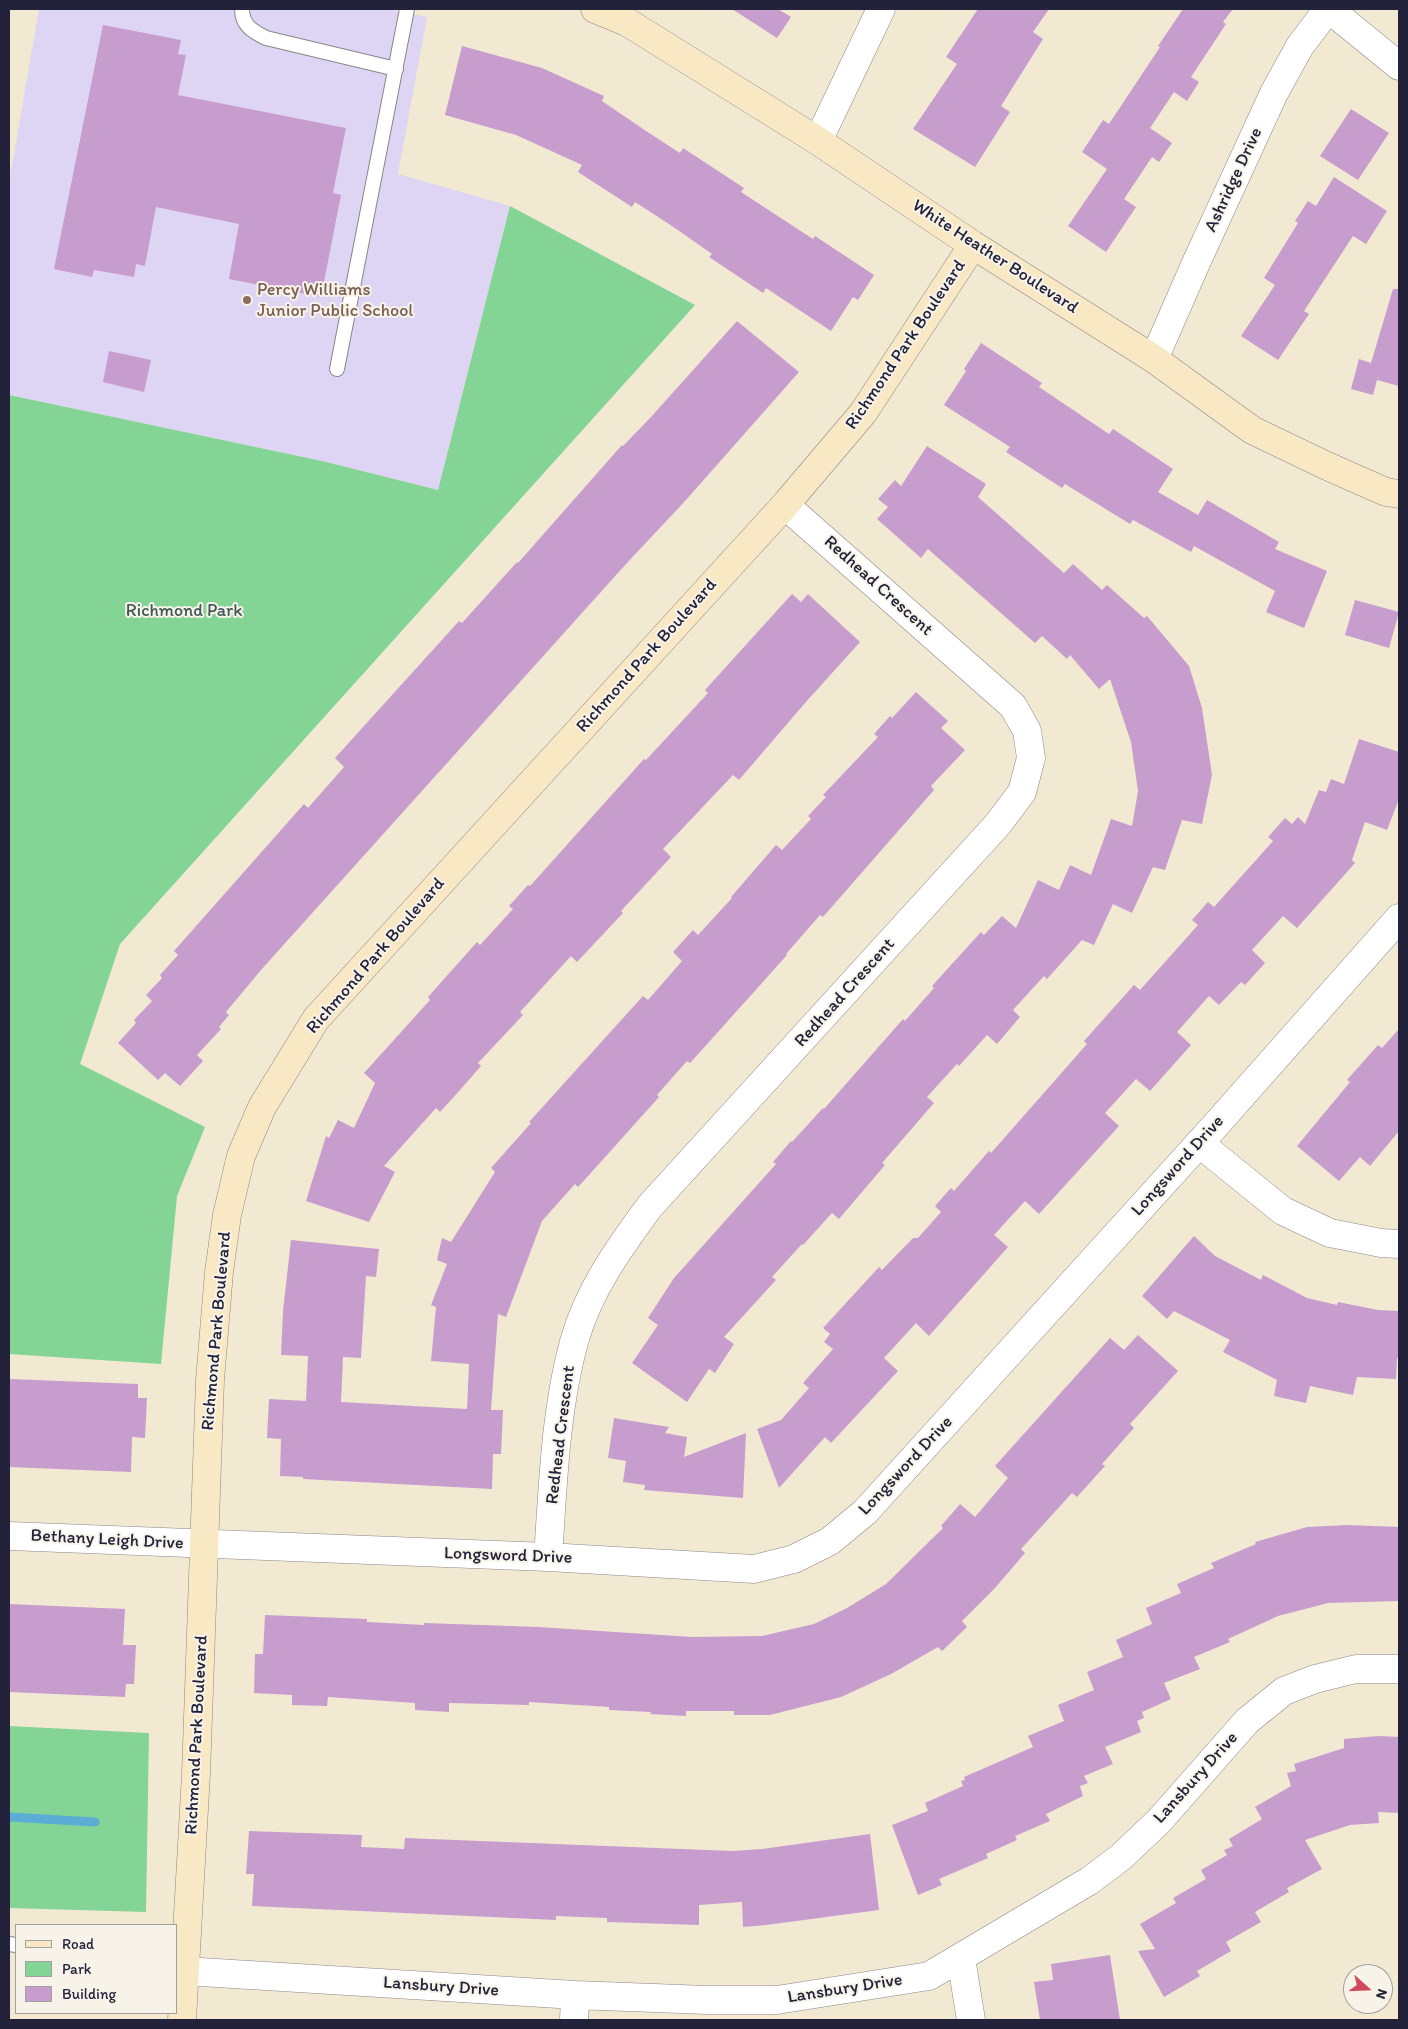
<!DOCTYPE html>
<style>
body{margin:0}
#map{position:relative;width:1408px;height:2029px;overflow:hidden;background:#f2e9d3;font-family:Itim,sans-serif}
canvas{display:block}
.frame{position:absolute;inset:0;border:10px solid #22223b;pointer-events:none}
.legend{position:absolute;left:15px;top:1924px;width:162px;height:90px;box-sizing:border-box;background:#f7f3e8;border:1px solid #a29fa3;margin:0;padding:6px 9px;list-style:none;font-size:15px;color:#22223b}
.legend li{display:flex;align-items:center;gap:10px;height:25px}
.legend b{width:25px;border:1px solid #a29fa3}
.north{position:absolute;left:1343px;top:1964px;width:50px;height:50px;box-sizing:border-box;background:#f7f3e8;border:1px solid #a29fa3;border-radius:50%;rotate:110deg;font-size:14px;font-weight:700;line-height:20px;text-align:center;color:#22223b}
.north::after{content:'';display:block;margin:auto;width:18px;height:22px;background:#d1495b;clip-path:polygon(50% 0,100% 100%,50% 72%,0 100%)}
</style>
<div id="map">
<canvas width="1408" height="2029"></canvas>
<div class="frame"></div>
<ul class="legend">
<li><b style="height:6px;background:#f8e8c3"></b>Road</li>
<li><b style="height:14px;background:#83d495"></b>Park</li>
<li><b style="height:14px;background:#c79dcd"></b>Building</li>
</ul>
<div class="north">N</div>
</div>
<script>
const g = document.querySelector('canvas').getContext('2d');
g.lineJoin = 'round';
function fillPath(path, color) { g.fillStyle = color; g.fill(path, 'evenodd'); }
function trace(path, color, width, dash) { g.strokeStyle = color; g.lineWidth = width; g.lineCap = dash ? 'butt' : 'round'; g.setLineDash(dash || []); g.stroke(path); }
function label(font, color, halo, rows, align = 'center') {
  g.font = font + ' Itim,sans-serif'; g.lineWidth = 4; g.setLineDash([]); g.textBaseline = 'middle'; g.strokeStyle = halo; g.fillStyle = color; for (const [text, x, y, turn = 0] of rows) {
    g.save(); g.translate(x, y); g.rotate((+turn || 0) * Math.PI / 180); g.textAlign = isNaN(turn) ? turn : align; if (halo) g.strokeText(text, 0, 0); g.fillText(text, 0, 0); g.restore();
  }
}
fillPath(new Path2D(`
 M 39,9 L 388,9 L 427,17 L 398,174 L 510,206 L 438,490 L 322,461 L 9,395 L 9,183 Z`), '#ded5f5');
fillPath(new Path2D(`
 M 510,206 L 695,305 L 120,944 L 80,1064 L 205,1127 L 177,1196 L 161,1364 L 9,1354 L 9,395 L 322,461 L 438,490 Z
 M 9,1726 L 149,1733 L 146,1912 L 9,1908 Z`), '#83d495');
trace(new Path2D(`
 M 9,1817 L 95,1822`), '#5badd6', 9);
fillPath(new Path2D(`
 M 732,9 L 778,9 L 791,17 L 777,38 Z
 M 978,9 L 1049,9 L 1033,32 L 1043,39 L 1001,106 L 1010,112 L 975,167 L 913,129 L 957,64 L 946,57 Z
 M 1183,9 L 1233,9 L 1223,22 L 1226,24 L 1191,77 L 1199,82 L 1187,101 L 1174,92 L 1150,128 L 1172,143 L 1159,162 L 1152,157 L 1124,199 L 1136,207 L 1106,252 L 1068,226 L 1107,169 L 1082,152 L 1103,120 L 1109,124 L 1160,47 L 1158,46 Z
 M 103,25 L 181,40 L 178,54 L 186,55 L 178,95 L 346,128 L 333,193 L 341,195 L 321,297 L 229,279 L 239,224 L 156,207 L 145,266 L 136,264 L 134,277 L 94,270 L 92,277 L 54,269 Z
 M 462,46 L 542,68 L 604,96 L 602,101 L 646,131 L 680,153 L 683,148 L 744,188 L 741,192 L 813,239 L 815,236 L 874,275 L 858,300 L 853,297 L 831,331 L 766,288 L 763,293 L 709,257 L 712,254 L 675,228 L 635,202 L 632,207 L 578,172 L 582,165 L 516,135 L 445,115 Z
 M 1351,109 L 1389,133 L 1358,180 L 1320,156 Z
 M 1334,177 L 1387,211 L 1366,244 L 1353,236 L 1304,311 L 1309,314 L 1278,360 L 1241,336 L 1275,285 L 1264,278 L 1298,223 L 1295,221 L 1308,201 L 1316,206 Z
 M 1393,289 L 1399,289 L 1399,386 L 1377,380 L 1373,395 L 1351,389 L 1359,359 L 1371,363 Z
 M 737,321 L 799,372 L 686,500 L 626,564 L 261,970 L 226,1012 L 229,1015 L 219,1027 L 221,1029 L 197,1055 L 203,1061 L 180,1086 L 165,1073 L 158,1080 L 118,1043 L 136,1023 L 134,1020 L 152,1001 L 146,995 L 162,978 L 160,975 L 178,955 L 174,951 L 304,804 L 308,808 L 344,767 L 335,758 L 459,621 L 462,623 L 517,562 L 518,563 L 622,445 L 623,446 L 651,417 Z
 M 981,343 L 1042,383 L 1039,387 L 1109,434 L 1113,429 L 1173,469 L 1158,492 L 1198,515 L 1207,500 L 1279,542 L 1275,549 L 1327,571 L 1304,628 L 1266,612 L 1275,591 L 1194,546 L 1191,552 L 1133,520 L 1130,524 L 1065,484 L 1062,488 L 1006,452 L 1010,447 L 944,405 L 966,371 L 964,369 Z
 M 109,351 L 151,360 L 144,392 L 103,382 Z
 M 927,446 L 986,484 L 978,497 L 1064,573 L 1073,564 L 1102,590 L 1107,585 L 1144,618 L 1147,616 L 1189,666 L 1202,708 L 1212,775 L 1202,824 L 1182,820 L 1165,870 L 1153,867 L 1132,913 L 1113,904 L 1094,945 L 1082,940 L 1047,979 L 1044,976 L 1013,1010 L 1020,1017 L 997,1044 L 987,1035 L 959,1066 L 957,1064 L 927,1097 L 934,1103 L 882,1163 L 885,1165 L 839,1219 L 832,1213 L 803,1245 L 802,1244 L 772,1277 L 776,1280 L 724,1337 L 734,1344 L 715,1373 L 709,1369 L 687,1402 L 632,1363 L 658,1325 L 648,1318 L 674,1278 L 776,1164 L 773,1162 L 791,1141 L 792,1142 L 823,1108 L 824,1109 L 903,1019 L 905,1021 L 934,988 L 932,986 L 981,932 L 984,935 L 1002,916 L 1016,928 L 1038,880 L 1059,890 L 1070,865 L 1091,875 L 1111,819 L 1132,826 L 1138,791 L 1131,742 L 1110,679 L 1099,689 L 1070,655 L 1067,659 L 1042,636 L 1035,643 L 928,549 L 921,558 L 877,519 L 888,507 L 878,499 L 895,480 L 901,486 Z
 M 792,594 L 801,602 L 808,594 L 860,642 L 805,703 L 739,780 L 733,775 L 663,849 L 671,857 L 621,911 L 623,913 L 577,962 L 571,956 L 520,1012 L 523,1015 L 478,1063 L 481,1066 L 460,1090 L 440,1112 L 436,1108 L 384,1166 L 395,1172 L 369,1222 L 306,1201 L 326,1136 L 329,1138 L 338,1120 L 354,1128 L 375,1083 L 364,1073 L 430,1000 L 428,997 L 477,942 L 480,945 L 513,909 L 509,906 L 528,885 L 530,886 L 644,759 L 646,760 L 708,693 L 705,690 Z
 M 1355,600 L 1399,612 L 1389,648 L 1345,635 Z
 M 916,692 L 948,721 L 941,728 L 965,750 L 931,786 L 934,790 L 823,917 L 820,915 L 786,954 L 787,955 L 709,1042 L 690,1063 L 687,1061 L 657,1095 L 659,1097 L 589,1175 L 578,1187 L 575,1184 L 542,1221 L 506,1317 L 498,1314 L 491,1410 L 503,1410 L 501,1454 L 493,1454 L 492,1489 L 303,1479 L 303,1477 L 280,1476 L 281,1439 L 267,1438 L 269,1399 L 306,1401 L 308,1356 L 281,1355 L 283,1311 L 291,1240 L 379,1249 L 376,1277 L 366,1276 L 361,1358 L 343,1357 L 341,1402 L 467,1409 L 469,1364 L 431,1361 L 436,1307 L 431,1305 L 447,1264 L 437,1260 L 442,1238 L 451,1242 L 495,1172 L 491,1168 L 531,1123 L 529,1122 L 643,996 L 648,1000 L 682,961 L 673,952 L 693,930 L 698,935 L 732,898 L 731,897 L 776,845 L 782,850 L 811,819 L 808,816 L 826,797 L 823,795 L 878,737 L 874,734 L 890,716 L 892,718 Z
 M 1359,739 L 1399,752 L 1399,799 L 1387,830 L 1365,822 L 1352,860 L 1355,863 L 1297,928 L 1283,916 L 1252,950 L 1265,963 L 1245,985 L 1241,982 L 1219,1005 L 1209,996 L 1177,1032 L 1191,1045 L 1150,1091 L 1136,1079 L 1105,1113 L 1119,1126 L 1039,1214 L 1025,1201 L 994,1235 L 1008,1247 L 929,1336 L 916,1323 L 884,1358 L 898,1371 L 831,1443 L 825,1437 L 779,1488 L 757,1429 L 781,1420 L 809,1388 L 803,1383 L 833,1349 L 824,1342 L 830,1334 L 823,1328 L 879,1267 L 882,1270 L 913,1238 L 918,1238 L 941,1212 L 935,1206 L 951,1188 L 954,1191 L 989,1151 L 991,1153 L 1087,1044 L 1084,1041 L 1134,985 L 1140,990 L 1198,925 L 1192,920 L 1208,902 L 1214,907 L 1273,841 L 1268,837 L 1285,818 L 1292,824 L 1298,817 L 1305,824 L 1319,790 L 1326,792 L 1331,779 L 1344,784 Z
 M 1399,1029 L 1399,1131 L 1370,1166 L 1360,1157 L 1339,1181 L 1297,1146 L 1350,1082 L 1347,1080 L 1378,1045 L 1382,1048 Z
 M 1194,1236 L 1215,1256 L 1261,1280 L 1263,1275 L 1307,1298 L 1337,1305 L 1338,1302 L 1378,1310 L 1399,1311 L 1399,1358 L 1397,1358 L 1396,1379 L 1357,1377 L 1353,1395 L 1310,1386 L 1306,1403 L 1274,1396 L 1277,1380 L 1223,1352 L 1230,1340 L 1174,1311 L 1167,1319 L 1142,1296 Z
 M 1138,1335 L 1178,1371 L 1130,1424 L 1134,1428 L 1102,1464 L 1105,1466 L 1077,1497 L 1072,1493 L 1021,1549 L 1025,1553 L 995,1588 L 962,1621 L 967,1627 L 942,1651 L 938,1647 L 891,1674 L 841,1697 L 770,1715 L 734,1715 L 734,1711 L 686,1711 L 686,1716 L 650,1714 L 651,1712 L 609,1710 L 609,1707 L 529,1702 L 529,1705 L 449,1703 L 449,1712 L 415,1710 L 415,1703 L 328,1697 L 327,1706 L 292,1705 L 292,1695 L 254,1693 L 255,1654 L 263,1654 L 265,1615 L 367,1619 L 367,1622 L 424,1625 L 424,1623 L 539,1627 L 692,1637 L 762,1636 L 814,1624 L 847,1608 L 886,1584 L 943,1528 L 941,1526 L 960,1504 L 975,1517 L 1008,1478 L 995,1466 L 1110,1338 L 1124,1350 Z
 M 9,1379 L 138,1384 L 138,1398 L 147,1398 L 145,1438 L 132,1437 L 131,1472 L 9,1467 Z
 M 614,1418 L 669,1427 L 665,1433 L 687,1437 L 684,1457 L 746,1433 L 743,1498 L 644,1490 L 645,1485 L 623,1482 L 626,1461 L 608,1458 Z
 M 1347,1525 L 1399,1527 L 1399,1601 L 1328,1603 L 1278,1616 L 1228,1639 L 1230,1642 L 1194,1657 L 1200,1669 L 1164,1683 L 1171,1699 L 1142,1712 L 1144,1718 L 1137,1721 L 1141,1732 L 1105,1747 L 1113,1764 L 1084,1776 L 1088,1783 L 1080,1786 L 1083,1796 L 1046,1814 L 1050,1821 L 1015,1836 L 1017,1840 L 986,1854 L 988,1858 L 939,1879 L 942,1885 L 918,1895 L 892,1825 L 928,1811 L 925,1803 L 963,1786 L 961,1781 L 965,1780 L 964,1777 L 1033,1747 L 1028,1736 L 1064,1721 L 1058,1705 L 1094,1690 L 1087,1672 L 1123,1657 L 1116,1640 L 1152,1624 L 1146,1608 L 1181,1593 L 1177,1584 L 1214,1568 L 1211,1563 L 1256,1544 L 1255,1542 L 1307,1527 Z
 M 9,1604 L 125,1609 L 123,1645 L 136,1645 L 134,1684 L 126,1684 L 125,1697 L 9,1692 Z
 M 1379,1736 L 1399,1737 L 1399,1813 L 1378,1812 L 1379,1823 L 1350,1825 L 1305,1840 L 1322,1869 L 1287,1888 L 1289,1892 L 1255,1912 L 1261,1922 L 1226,1942 L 1231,1951 L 1197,1971 L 1200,1976 L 1164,1997 L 1138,1951 L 1155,1949 L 1140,1924 L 1176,1903 L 1173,1898 L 1206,1879 L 1201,1870 L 1227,1855 L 1224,1850 L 1233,1846 L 1229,1839 L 1262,1819 L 1255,1807 L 1291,1786 L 1287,1773 L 1296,1771 L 1294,1764 L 1344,1748 L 1344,1739 Z
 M 249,1831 L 362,1835 L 361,1847 L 404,1849 L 405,1838 L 732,1851 L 762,1849 L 870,1834 L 879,1910 L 766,1925 L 743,1927 L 742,1902 L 699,1905 L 699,1925 L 607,1922 L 607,1918 L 556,1916 L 556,1920 L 252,1906 L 254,1874 L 246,1874 Z
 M 1110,1955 L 1120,2020 L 1040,2020 L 1034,1982 L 1053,1980 L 1051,1964 Z`), '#c79dcd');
const lane = new Path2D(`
 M 242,9 C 242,25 252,31 266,38 L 396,69
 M 337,369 L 407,9
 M 9,1944 L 16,1945`);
const street = new Path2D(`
 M 1329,9 L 1399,66
 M 818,141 L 881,9
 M 1154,359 L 1196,263 L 1274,93 L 1300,46 L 1328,9
 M 1199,1143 L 1283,1211 L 1330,1233 L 1381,1243 L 1399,1244
 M 9,1536 L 548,1557 L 754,1569 L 794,1559 L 830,1541 L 865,1512 L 1214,1127 L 1399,918
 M 548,1557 C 553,1486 555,1411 574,1342 C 588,1291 619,1248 650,1206 L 998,824 L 1022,792 L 1031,758 L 1027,731 L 1013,706 L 785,505
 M 961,1958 L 971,2020
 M 184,1971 L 575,1995 L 707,2000 L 777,2000 L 929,1976 L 1089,1881 L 1121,1857 L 1159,1821 L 1247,1721 L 1284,1691 L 1315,1679 L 1356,1669 L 1399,1669
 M 574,2020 L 575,1995`);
const secondary = new Path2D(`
 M 595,9 L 627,22 L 818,141 L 973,245 L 1154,359 L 1252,430 L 1327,466 L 1386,492 L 1399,494
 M 182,2020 L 196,1774 L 210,1380 L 219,1272 L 227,1215 L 241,1156 L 262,1107 L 316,1019 L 785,505 L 863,413 L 973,245`);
trace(lane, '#8a8687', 16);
trace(street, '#8a8687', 29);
trace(secondary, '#8a8687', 29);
trace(lane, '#fff', 14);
trace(street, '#fff', 28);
trace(secondary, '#f8e8c3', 28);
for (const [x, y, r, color] of [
 [247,300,5,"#8d6e63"]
]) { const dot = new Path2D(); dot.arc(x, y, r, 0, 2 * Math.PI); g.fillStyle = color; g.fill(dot); trace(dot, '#f7f3e8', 2); }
label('18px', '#22223b', '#f7f3e8', [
 ["Ashridge Drive",1234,180,-65],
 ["White Heather Boulevard",995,257,33],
 ["Richmond Park Boulevard",906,345,-56],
 ["Redhead Crescent",878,586,42],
 ["Richmond Park Boulevard",647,656,-48],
 ["Richmond Park Boulevard",376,956,-49],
 ["Redhead Crescent",845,993,-48],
 ["Longsword Drive",1178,1166,-48],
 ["Richmond Park Boulevard",217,1331,-85],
 ["Redhead Crescent",561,1435,-83],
 ["Longsword Drive",906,1466,-47],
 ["Bethany Leigh Drive",107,1540,3],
 ["Longsword Drive",508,1556,2],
 ["Richmond Park Boulevard",197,1735,-87],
 ["Lansbury Drive",1196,1778,-48],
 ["Lansbury Drive",441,1987,4],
 ["Lansbury Drive",845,1989,-9]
]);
label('18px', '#785e54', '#f7f3e8', [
 ["Percy Williams",257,290],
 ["Junior Public School",257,311]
], 'left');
label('18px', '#3f5756', '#f7f3e8', [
 ["Richmond Park",184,611]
]);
</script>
